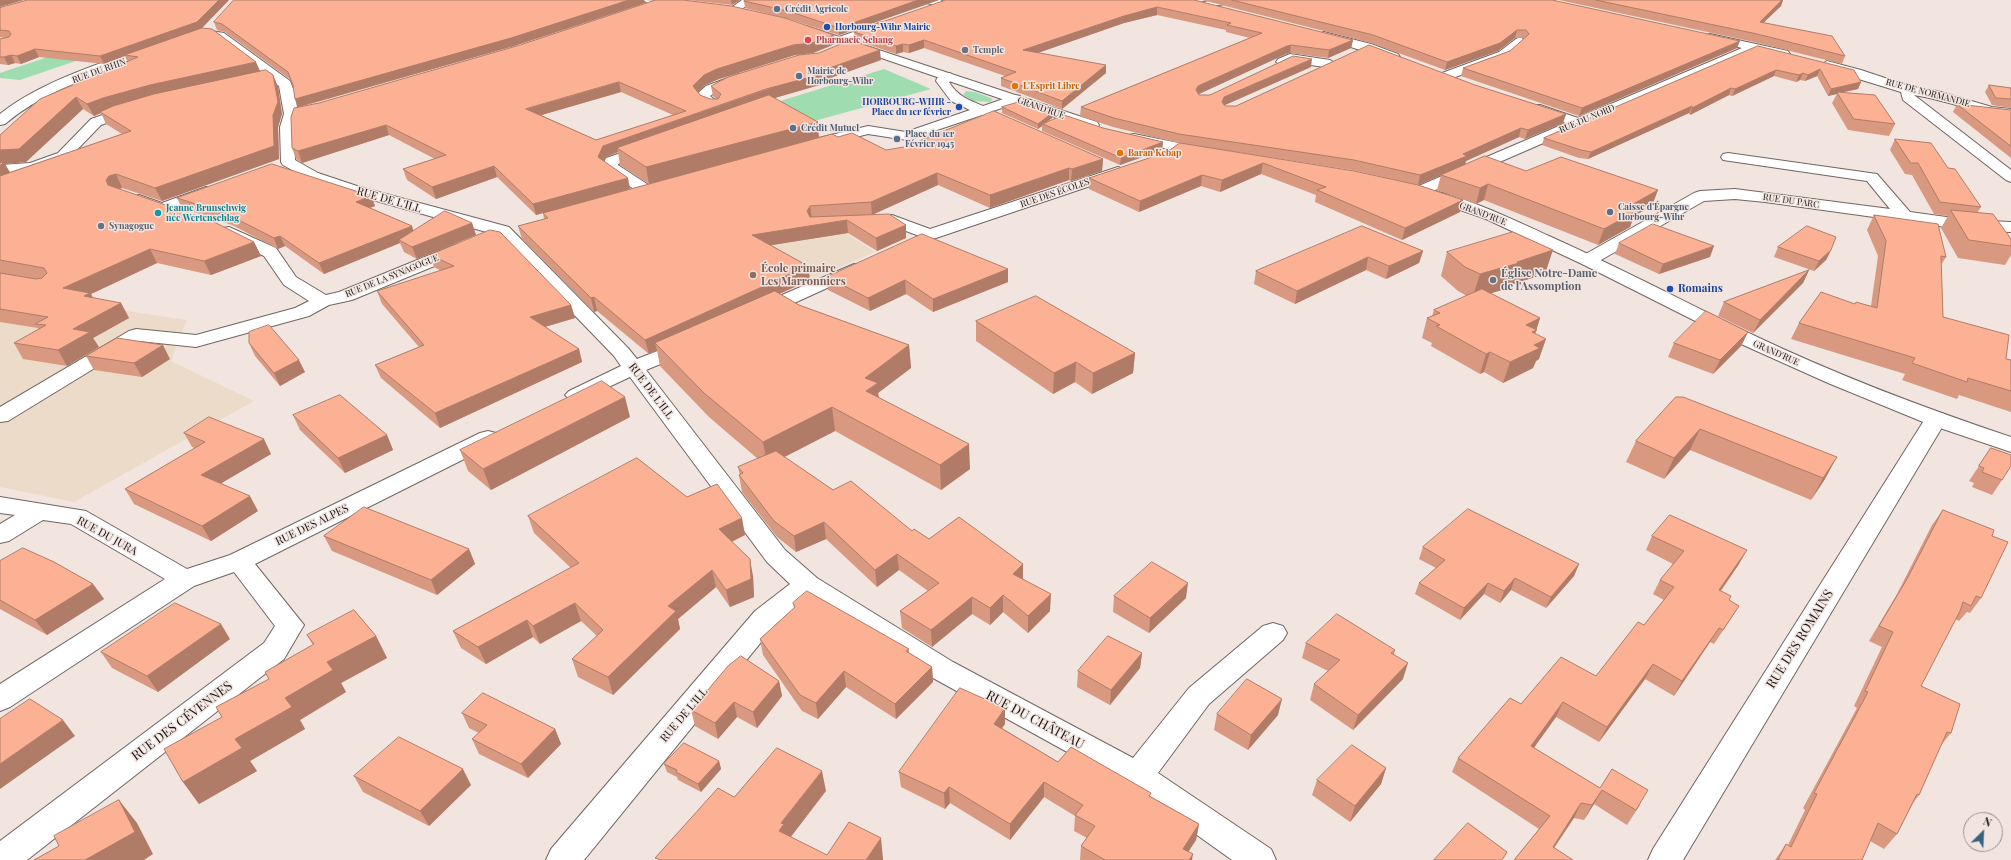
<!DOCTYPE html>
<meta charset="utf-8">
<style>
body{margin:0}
#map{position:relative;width:2011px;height:860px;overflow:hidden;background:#f2e5e0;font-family:"Playfair Display",serif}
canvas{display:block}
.north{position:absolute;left:1963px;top:812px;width:40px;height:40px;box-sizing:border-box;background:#f2e5e0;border:1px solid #9b918e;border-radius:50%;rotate:24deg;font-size:11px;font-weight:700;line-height:16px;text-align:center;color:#181412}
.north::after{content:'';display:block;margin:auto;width:14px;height:18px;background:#326582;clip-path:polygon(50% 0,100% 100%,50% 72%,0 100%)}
</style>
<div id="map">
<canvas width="2011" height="860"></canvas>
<div class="north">N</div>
</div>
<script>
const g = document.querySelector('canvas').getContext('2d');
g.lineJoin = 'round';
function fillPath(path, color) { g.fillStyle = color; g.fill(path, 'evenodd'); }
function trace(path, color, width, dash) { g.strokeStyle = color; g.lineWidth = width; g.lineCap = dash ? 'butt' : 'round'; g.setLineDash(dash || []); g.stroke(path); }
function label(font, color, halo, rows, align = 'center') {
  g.font = font + ' "Playfair Display",serif'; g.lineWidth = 3; g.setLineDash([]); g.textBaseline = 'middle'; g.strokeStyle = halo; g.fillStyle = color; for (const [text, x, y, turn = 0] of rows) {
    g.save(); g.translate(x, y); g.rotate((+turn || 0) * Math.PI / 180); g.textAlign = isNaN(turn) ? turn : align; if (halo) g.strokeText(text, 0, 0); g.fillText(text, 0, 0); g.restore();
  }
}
fillPath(new Path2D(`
 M 839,229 L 875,252 L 757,303 L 731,248 Z
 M 0,292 L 187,320 L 171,361 L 254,401 L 74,502 L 0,487 Z`), '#ecdbc9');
fillPath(new Path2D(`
 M 72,49 L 99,53 L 20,80 L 0,78 L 0,73 Z
 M 884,69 L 931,89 L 814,121 L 777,102 Z
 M 966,91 L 975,92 L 993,99 L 990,102 L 973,101 L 963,95 Z`), '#9fdcb0');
const minor = new Path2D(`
 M 742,0 L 755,0 L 737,12 L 729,12 L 728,10 Z
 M 922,0 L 940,0 L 948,4 L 943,7 L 923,2 Z
 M 1213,0 L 1235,0 L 1234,2 L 1204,8 L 1199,5 L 1200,3 Z
 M 882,22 L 886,23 L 888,25 L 886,27 L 840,43 L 834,40 L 836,38 Z
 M 205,30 L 224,33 L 290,81 L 295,94 L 298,114 L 294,127 L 295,160 L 318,173 L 360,187 L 509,227 L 628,348 L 637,359 L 678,343 L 685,341 L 692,343 L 695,347 L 692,351 L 646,370 L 785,550 L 817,578 L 953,662 L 1133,758 L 1189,688 L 1263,626 L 1273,623 L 1283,626 L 1287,633 L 1283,640 L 1209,704 L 1158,773 L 1271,849 L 1276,860 L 1232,860 L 1127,785 L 933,678 L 808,597 L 775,625 L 584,860 L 546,860 L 551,849 L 755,611 L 790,584 L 767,562 L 630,377 L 583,399 L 576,401 L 569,399 L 565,395 L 569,391 L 621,366 L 614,356 L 497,235 L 348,193 L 308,179 L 283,165 L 281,162 L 280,127 L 284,114 L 279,86 L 217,38 L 201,35 L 199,33 Z
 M 1324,32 L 1371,44 L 1398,54 L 1400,57 L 1394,61 L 1320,37 L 1318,35 Z
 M 1710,34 L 1788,51 L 1790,54 L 1784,58 L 1755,51 L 1426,194 L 1414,194 L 1412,191 L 1414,188 L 1566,123 L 1530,111 L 1528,108 L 1530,105 L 1540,105 L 1578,118 L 1742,48 L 1706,39 L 1704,37 L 1706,35 Z
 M 1520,37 L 1526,41 L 1507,58 L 1450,79 L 1446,80 L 1440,76 L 1442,73 L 1499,52 L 1516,39 Z
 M 155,47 L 159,48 L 161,51 L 159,54 C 105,72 49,87 5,124 L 0,125 L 0,114 C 38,83 107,59 155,47 Z
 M 1290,54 L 1330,60 L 1336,64 L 1330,68 L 1292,62 L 1282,66 L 1276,62 L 1278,59 Z
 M 1827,61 L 1861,70 L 1909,86 L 1937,91 L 1992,107 L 2011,109 L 2011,117 C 1978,114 1947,100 1914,95 L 2011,170 L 2011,182 L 2006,180 L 1903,100 L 1901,92 L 1823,68 L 1821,65 Z
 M 950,73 L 956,77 L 949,82 C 957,96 969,100 983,106 L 1015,95 L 1020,96 L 1022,99 L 1020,102 L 993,111 L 992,115 L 982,115 L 907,140 L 868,134 L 824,145 L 819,144 L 817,141 L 819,138 L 868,126 L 906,132 L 970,110 L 951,101 L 936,81 L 937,78 Z
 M 739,74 L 743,75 L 745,78 L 743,81 L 716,92 L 710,96 L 721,105 L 719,108 C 709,110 700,104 696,95 L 706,86 Z
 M 132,105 L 137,106 L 139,109 L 137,112 L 101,125 L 68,159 L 32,172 L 0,175 L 0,165 L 30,163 L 58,153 L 91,119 Z
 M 648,144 L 653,145 L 655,148 L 653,151 L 618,164 L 618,165 L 653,188 L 655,191 L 653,194 L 641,194 L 602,167 L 606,158 Z
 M 1728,153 L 1877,174 L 1910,212 L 1968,220 L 2011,222 L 2011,232 L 1968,230 L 1765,202 L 1735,199 L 1704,201 L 1594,264 L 1588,265 L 1582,264 L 1579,260 L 1582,256 L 1694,193 L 1700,191 L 1735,189 L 1890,209 L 1867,181 L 1723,160 L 1721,157 L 1723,154 Z
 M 1118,167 L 1123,169 L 1126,172 L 1123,175 L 930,240 L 890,225 L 872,224 L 870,221 L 872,218 L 892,215 L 930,229 Z
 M 206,187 L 212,189 L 214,192 L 212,195 L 162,213 L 133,203 L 131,200 L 133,197 L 139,195 L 162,203 Z
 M 229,227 L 276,248 L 296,277 L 326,295 L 339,292 L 454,245 L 460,244 L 466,245 L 469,249 L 466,253 L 352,300 L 329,305 L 309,316 L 203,345 L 196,347 L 139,341 L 8,421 L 0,422 L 0,407 L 129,331 L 136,329 L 196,335 L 295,308 L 309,301 L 284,285 L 264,256 L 223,236 L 221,232 L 223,228 Z
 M 854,264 L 860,265 L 863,269 L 860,273 L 768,315 L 761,317 L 754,315 L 752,311 L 754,307 Z
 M 1936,412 L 1944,414 L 1947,419 L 1683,860 L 1648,860 L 1653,849 L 1925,419 L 1928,414 Z
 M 488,431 L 496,433 L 499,438 L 496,443 L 255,564 L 304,625 L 284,659 L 27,860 L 0,860 L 0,841 L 264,643 L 275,626 L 234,572 L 194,586 L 10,707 L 0,711 L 0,684 L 165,579 L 71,524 L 43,520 L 9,541 L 0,543 L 0,524 L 15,515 L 0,513 L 0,497 L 86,511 L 187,569 L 230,555 L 480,433 Z`);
const major = new Path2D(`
 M 643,0 L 689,2 L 690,4 L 685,7 L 648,3 Z
 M 806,26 L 1097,122 L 1099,125 L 1097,128 L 1087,128 L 802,31 L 800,29 Z
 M 1134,134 L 1209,149 L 1211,152 L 1209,155 L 1204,156 L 1129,141 L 1127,138 L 1129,135 Z
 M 1435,191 C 1475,201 1512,219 1549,236 C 1618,267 1685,302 1753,335 C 1837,375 1924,408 2011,437 L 2011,452 L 1928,424 L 1828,383 L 1741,344 L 1582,264 L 1486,219 L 1429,199 L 1427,196 L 1429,193 Z`);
trace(minor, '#716662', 2);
trace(major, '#716662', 2);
fillPath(minor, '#fff');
fillPath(major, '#fff');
fillPath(new Path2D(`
 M 229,0 L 202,28 L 260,71 L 273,75 L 278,87 L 282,114 L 278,127 L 279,159 L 162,201 L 122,188 L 119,189 L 254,242 L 261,256 L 211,275 L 157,263 L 91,294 L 93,298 L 121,303 L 129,318 L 93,338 L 99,347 L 67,366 L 23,359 L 14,343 L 39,330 L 38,328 L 0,322 L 0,135 L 127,61 L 125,56 L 104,64 L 39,57 L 21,64 L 15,63 L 8,65 L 0,64 L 0,39 L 5,38 L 0,37 L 0,8 ZM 83,109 L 94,116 L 101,113 L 106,124 L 122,134 L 10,172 L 5,164 L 26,162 Z
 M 688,0 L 740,0 L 732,5 Z
 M 746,0 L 939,0 L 839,35 L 789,19 L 745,8 L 744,1 Z
 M 1194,0 L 1353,40 L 1351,48 L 1328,58 L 1290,53 L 1286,54 L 1198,94 L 1199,95 L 1210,95 L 1311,67 L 1224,105 L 1225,106 L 1236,106 L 1475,85 L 1566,114 L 1563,123 L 1525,139 L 1519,137 L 1466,161 L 1465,165 L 1418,185 L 1352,170 L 1178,143 L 1113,127 L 1080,116 L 1081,107 L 1250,38 L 1226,32 L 1226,30 L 1157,15 L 1124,23 L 1038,53 L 1106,73 L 1062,109 L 1001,86 L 1001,78 L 1005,76 L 924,48 L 909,53 L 903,52 L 896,54 L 855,40 L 854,32 Z
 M 1202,0 L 1552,0 L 1737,48 L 1579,116 L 1461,76 L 1463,68 L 1510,51 L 1525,38 L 1515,38 L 1498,51 L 1445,70 L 1371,43 Z
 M 1559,0 L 1783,0 L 1781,6 L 1763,23 L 1845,56 L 1842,64 L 1754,42 Z
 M 645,3 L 514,46 L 300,107 L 834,35 L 835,44 L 813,53 L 795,55 L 719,79 L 705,85 L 698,92 L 700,95 L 710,99 L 716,99 L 713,96 L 711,86 L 881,60 L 833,77 L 823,84 L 774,98 L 819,137 L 838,137 L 886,150 L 1103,159 L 1102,171 L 1071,181 L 1069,180 L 990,208 L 938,185 L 873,214 L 906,225 L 906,238 L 877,251 L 848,233 L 770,245 L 808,266 L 810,280 L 779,294 L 799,305 L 909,345 L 911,368 L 878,393 L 879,398 L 970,469 L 941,490 L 835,431 L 784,457 L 833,490 L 912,531 L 929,539 L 1023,564 L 1023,579 L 1050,611 L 1028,633 L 1003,612 L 990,625 L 972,614 L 932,647 L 902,628 L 900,611 L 928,591 L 899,570 L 877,587 L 826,539 L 796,552 L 777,537 L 742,492 L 739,475 L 740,475 L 738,467 L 758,459 L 709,417 L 660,366 L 657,350 L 649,354 L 597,311 L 594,312 L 522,239 L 518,226 L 544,219 L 543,213 L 536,215 L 497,177 L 436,199 L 407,180 L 403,169 L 435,159 L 389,135 L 302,163 L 296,159 L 292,148 L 298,107 L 295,99 L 293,85 L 291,80 L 225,32 L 217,30 L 214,22 ZM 621,92 L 673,115 L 596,140 L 541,115 ZM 618,152 L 620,165 L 649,184 L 630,189 L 604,161 L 606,157 Z
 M 1758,46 L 1861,82 L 1858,89 L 1841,93 L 1895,124 L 1889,136 L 1848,130 L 1832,103 L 1837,94 L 1828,96 L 1817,76 L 1805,81 L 1800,80 L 1796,82 L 1774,76 L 1732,96 L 1729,95 L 1690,115 L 1689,113 L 1588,159 L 1579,158 L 1542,145 L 1544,138 Z
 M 1989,85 L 2011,88 L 2011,108 L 1992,105 L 1985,92 Z
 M 1957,104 L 2011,110 L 2011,158 L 1953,112 Z
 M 1002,107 L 1052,118 L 1047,122 L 1103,128 L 1163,142 L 1162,150 L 1120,165 L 1042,131 L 1042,126 L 1038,129 L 1002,113 Z
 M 1895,139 L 1948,168 L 1981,207 L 1977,213 L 2011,239 L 2011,255 L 2005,265 L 1958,258 L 1941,228 L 1948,216 L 1934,214 L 1912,175 L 1905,174 L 1890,150 Z
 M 1180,143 L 1463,200 L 1460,212 L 1402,240 L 1315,202 L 1316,195 L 1261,174 L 1220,192 L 1201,186 L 1139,212 L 1089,189 L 1089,178 L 1167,152 Z
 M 1526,171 L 1652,206 L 1634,216 L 1630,227 L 1598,245 L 1484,200 L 1476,204 L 1437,190 L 1441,175 Z
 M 371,196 L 375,206 L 370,208 L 412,226 L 413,231 L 472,223 L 476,235 L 417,259 L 404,252 L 400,243 L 324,274 L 285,246 L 278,249 L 232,225 L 182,208 L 177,198 Z
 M 1874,215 L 1946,257 L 1941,265 L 1943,317 L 2006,359 L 2011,360 L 2011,412 L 1959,395 L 1957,399 L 1902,380 L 1905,374 L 1791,339 L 1799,323 L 1855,304 L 1871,306 L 1878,256 L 1867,230 Z
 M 1619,243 L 1710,257 L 1659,274 L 1615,254 Z
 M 1778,247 L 1831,250 L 1826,260 L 1814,271 L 1774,257 Z
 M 1423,251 L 1419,263 L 1386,279 L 1366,270 L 1295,304 L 1254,284 L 1256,271 Z
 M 1447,252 L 1545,274 L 1513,284 L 1512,287 L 1490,293 L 1540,318 L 1535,334 L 1539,359 L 1536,361 L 1533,368 L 1503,383 L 1484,372 L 1480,374 L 1431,346 L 1432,343 L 1422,338 L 1427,318 L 1432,316 L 1434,310 L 1467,296 L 1458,291 L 1441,276 Z
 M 430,255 L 571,305 L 575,318 L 545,327 L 579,349 L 582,362 L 440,428 L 381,378 L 375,365 L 419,347 L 382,304 L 377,291 L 441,271 L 434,267 Z
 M 1008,269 L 1008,282 L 933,312 L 906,294 L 870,311 L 828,290 L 827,277 Z
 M 1809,270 L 1803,283 L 1753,333 L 1718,316 L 1724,302 Z
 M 976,321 L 1135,353 L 1133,373 L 1092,394 L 1075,382 L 1053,394 L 976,341 Z
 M 1748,332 L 1741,346 L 1713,374 L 1668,357 L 1674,343 Z
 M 249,343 L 305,372 L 280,386 L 255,356 Z
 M 86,356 L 170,359 L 142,377 L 94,370 Z
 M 1676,397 L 1825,479 L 1811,500 L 1690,450 L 1664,479 L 1626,462 L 1636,441 Z
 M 293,415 L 387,435 L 393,450 L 345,473 L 300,430 Z
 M 630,417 L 491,490 L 468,471 L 460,450 Z
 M 184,433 L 271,454 L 220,483 L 258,511 L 211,541 L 134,504 L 125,489 L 195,448 L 192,447 Z
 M 1991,448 L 2002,480 L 1992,495 L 1972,487 L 1974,483 L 1969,481 Z
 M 687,497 L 745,535 L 732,542 L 753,576 L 754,597 L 730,607 L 716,587 L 678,619 L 680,629 L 613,695 L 578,677 L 572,659 L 597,636 L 581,621 L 540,644 L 533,637 L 486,664 L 461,648 L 453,631 L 571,568 L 534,533 L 528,516 Z
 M 1943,510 L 1992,536 L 1981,598 L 1970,613 L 1967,612 L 1959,621 L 1955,619 L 1921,686 L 1951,733 L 1941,745 L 1919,795 L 1913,803 L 1897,834 L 1884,849 L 1870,841 L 1862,860 L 1775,860 L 1786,844 L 1788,845 L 1805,810 L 1803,808 L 1857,708 L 1854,706 L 1882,647 L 1869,641 L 1897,594 L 1932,525 Z
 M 324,536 L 469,549 L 475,564 L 437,595 L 332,551 Z
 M 1652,536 L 1739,564 L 1721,591 L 1729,600 L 1739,606 L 1730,620 L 1714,644 L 1710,642 L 1674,696 L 1645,679 L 1599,742 L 1556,717 L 1534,748 L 1600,788 L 1640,805 L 1627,825 L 1594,804 L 1584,820 L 1574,818 L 1514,860 L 1539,829 L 1452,772 L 1458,758 L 1521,704 L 1596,676 L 1644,625 L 1664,600 L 1653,594 L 1660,580 L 1673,564 L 1646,550 Z
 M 1423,547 L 1579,564 L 1574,576 L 1546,608 L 1511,590 L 1500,603 L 1484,594 L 1460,620 L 1415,594 L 1419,583 L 1436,568 L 1419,559 Z
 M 0,561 L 93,584 L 104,599 L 47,635 L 0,609 Z
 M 1114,596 L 1186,598 L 1149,633 L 1113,612 Z
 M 793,603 L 909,649 L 909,653 L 932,667 L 933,682 L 896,719 L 846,687 L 818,719 L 802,711 L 763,655 L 760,639 L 794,608 Z
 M 307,635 L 376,636 L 387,658 L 341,683 L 346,692 L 300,720 L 305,729 L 250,761 L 257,771 L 199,804 L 183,782 L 269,679 L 313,645 Z
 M 230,639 L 158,692 L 112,668 L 101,652 Z
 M 1306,643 L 1395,650 L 1394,654 L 1403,679 L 1353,730 L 1310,700 L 1314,684 L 1328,671 L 1302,658 Z
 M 1142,653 L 1140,668 L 1110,705 L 1077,687 L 1078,671 Z
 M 779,681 L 782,696 L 757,728 L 737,717 L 718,739 L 695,726 L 691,710 Z
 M 1005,708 L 1005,724 L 1002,728 L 1058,762 L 1150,796 L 1199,824 L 1196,840 L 1188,852 L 1192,860 L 1080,860 L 1081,846 L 1087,838 L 1074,831 L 1075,816 L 1044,797 L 1010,840 L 950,803 L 945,809 L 901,787 L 899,772 Z
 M 462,713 L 555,729 L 561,744 L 528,778 L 479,754 L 472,739 L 479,733 L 469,728 Z
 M 1217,714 L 1278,715 L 1248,750 L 1214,730 Z
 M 719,761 L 721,769 L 701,792 L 678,780 L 677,777 L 667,772 L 664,764 Z
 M 1386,768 L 1381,784 L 1350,822 L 1312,795 L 1317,780 Z
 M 354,776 L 471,785 L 429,826 L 363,792 Z`), '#d99880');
fillPath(new Path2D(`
 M 0,0 L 24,0 L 0,7 Z
 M 219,0 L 229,0 L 200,30 L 125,55 L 125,56 L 104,64 L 100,56 Z
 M 629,0 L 644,0 L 645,3 L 514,46 L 298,107 L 295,99 Z
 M 731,0 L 740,0 L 732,5 Z
 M 918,0 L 939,0 L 839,35 L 839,28 Z
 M 1782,0 L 1783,0 L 1781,6 L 1756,30 L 1760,22 Z
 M 1157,7 L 1157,15 L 1124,23 L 1023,58 L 1023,50 L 1124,16 Z
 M 1517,30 L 1515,38 L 1498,51 L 1445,70 L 1447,62 Z
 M 834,35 L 835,44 L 813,53 L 795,55 L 719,79 L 705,85 L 695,96 L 693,86 L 704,75 L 717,69 L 793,45 Z
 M 924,40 L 924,48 L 909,53 L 909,45 Z
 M 1353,40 L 1351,48 L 1328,58 L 1329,50 Z
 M 1740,41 L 1737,48 L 1579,116 L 1582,108 Z
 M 903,44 L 903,52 L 896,54 L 896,46 Z
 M 1291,45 L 1290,53 L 1286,54 L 1197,95 L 1196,90 L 1198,86 L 1287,46 Z
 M 35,49 L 39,57 L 21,64 L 17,56 Z
 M 880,50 L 881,60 L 833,77 L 823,84 L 768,100 L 617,148 L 618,152 L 606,157 L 601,168 L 598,157 L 603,146 L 832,67 Z
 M 11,55 L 15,63 L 8,65 L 4,57 Z
 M 1312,59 L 1311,67 L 1223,106 L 1222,102 L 1224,97 Z
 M 256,62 L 261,73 L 100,112 L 101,113 L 94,116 L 87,104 L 103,98 L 150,85 Z
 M 1106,65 L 1106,73 L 1062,109 L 1062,101 Z
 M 1820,69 L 1817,76 L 1805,81 L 1808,75 Z
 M 1776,70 L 1774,76 L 1732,96 L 1735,89 Z
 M 1803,73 L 1800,80 L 1796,82 L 1799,75 Z
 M 273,75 L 278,87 L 282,114 L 278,127 L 279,159 L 162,201 L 155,188 Z
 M 619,82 L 621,92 L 528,119 L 526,109 Z
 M 1861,82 L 1858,89 L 1838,93 L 1837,92 L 1837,94 L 1828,96 L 1831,89 Z
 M 1731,88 L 1729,95 L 1690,115 L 1692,108 Z
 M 76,97 L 83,109 L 26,162 L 5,164 L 11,175 L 0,186 L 0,150 Z
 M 1692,106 L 1689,113 L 1588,159 L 1591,152 Z
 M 1052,113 L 1052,118 L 1044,124 L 1043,124 L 1042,126 L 1038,129 L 1038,124 Z
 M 1566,114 L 1563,123 L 1525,139 L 1528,130 Z
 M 818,122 L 819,138 L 649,184 L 646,167 Z
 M 386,125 L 389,135 L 302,163 L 298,151 Z
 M 1521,128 L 1519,137 L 1466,161 L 1465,165 L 1418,185 L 1420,175 L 1463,154 Z
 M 1163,142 L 1162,150 L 1120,165 L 1121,158 Z
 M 1103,159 L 1102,171 L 1071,181 L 1072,169 Z
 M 1263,163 L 1261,174 L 1220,192 L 1222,180 Z
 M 494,166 L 497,177 L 436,199 L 432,187 Z
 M 1069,168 L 1069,180 L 990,208 L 990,195 Z
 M 937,173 L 938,185 L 872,215 L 871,202 Z
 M 116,174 L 122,188 L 116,190 L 113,193 L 106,180 L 109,176 Z
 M 1202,175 L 1201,186 L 1139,212 L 1140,201 Z
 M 628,178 L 630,189 L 536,215 L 533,204 Z
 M 1488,184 L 1484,200 L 1476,204 L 1480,188 Z
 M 1658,190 L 1652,206 L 1634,216 L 1630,227 L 1598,245 L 1604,229 L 1626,208 Z
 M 371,196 L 375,206 L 359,212 L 356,202 Z
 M 1463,200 L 1460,212 L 1402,240 L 1405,228 Z
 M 810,206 L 812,218 L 809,223 L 807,211 Z
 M 847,220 L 848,233 L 754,248 L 752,235 Z
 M 472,223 L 476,235 L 417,259 L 412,247 Z
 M 906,225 L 906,238 L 877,251 L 876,238 Z
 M 412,226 L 415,236 L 399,240 L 400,243 L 324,274 L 319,263 Z
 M 280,236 L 285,246 L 278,249 L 274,238 Z
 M 254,242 L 261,256 L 211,275 L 204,261 Z
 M 1714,246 L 1710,257 L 1659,274 L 1663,264 Z
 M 150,249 L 157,263 L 91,294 L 98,308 L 63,288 Z
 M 1553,250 L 1545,274 L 1513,284 L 1512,287 L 1472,299 L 1480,274 L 1517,262 Z
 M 1831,250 L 1826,260 L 1814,271 L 1819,261 Z
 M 1423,251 L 1419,263 L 1386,279 L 1389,266 Z
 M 1368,257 L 1366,270 L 1295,304 L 1297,291 Z
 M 808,266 L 810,280 L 660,348 L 655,343 L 657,350 L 649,354 L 645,340 Z
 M 1008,269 L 1008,282 L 933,312 L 933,299 Z
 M 1809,270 L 1803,283 L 1753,333 L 1760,320 Z
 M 905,280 L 906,294 L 870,311 L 868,298 Z
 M 594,297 L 597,311 L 594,312 L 591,298 Z
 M 121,303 L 129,318 L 93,338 L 99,347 L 67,366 L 58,350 L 73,329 Z
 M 571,305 L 575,318 L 534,330 L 530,317 Z
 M 1540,318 L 1530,350 L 1526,325 Z
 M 1748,332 L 1741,346 L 1713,374 L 1720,360 Z
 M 1546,339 L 1539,359 L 1536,361 L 1533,368 L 1503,383 L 1510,362 L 1534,345 Z
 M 163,345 L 170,359 L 142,377 L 134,363 Z
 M 909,345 L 911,368 L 878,393 L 880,406 L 868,415 L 865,378 Z
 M 579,349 L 582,362 L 440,428 L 435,413 Z
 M 1490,352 L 1484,372 L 1480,374 L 1486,354 Z
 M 1135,353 L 1133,373 L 1092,394 L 1093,373 Z
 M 299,360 L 305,372 L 280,386 L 274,373 Z
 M 1076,362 L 1075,382 L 1053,394 L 1054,373 Z
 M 625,397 L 630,417 L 491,490 L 483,469 Z
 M 832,407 L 835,431 L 767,466 L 763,442 Z
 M 1700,429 L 1690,450 L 1664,479 L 1674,458 Z
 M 387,435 L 393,450 L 345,473 L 338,458 Z
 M 264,439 L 271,454 L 210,490 L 201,475 Z
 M 969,444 L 970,469 L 941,490 L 940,465 Z
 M 1837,457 L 1825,479 L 1811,500 L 1823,478 Z
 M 250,496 L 258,511 L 211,541 L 202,526 Z
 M 742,518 L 745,535 L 722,546 L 719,529 Z
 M 824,522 L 826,539 L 796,552 L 794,536 Z
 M 469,549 L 475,564 L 437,595 L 431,580 Z
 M 1747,550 L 1739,564 L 1711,604 L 1719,590 Z
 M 897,554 L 899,570 L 877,587 L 875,570 Z
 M 750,559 L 753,576 L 754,597 L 730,607 L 726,590 Z
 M 1023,564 L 1023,581 L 1013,574 Z
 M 1579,564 L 1574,576 L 1546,608 L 1551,597 Z
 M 712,570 L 716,587 L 678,619 L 680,629 L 613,695 L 608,677 L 668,606 Z
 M 1515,578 L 1511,590 L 1500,603 L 1504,591 Z
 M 1188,583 L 1186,598 L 1149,633 L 1150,618 Z
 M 1488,583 L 1484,594 L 1460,620 L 1464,608 Z
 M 93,584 L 104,599 L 47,635 L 35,620 Z
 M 1051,594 L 1050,611 L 1028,633 L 1028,616 Z
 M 1003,595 L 1003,612 L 990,625 L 990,608 Z
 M 972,597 L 972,614 L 932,647 L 931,630 Z
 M 575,603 L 581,621 L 540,644 L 533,626 Z
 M 527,620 L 533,637 L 486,664 L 478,647 Z
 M 221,624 L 230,639 L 158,692 L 147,676 Z
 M 1719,628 L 1710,642 L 1674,696 L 1682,681 Z
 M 376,636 L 387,658 L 341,683 L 346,692 L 300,720 L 305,729 L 250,761 L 257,771 L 199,804 L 183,782 L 285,698 L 327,662 Z
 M 1142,653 L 1140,668 L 1110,705 L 1111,690 Z
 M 1408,663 L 1403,679 L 1353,730 L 1358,715 Z
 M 1653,664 L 1645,679 L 1599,742 L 1607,727 Z
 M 932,667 L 933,682 L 896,719 L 895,704 Z
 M 844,671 L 846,687 L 818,719 L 816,703 Z
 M 779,681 L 782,696 L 757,728 L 753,712 Z
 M 1282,699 L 1278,715 L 1248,750 L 1251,735 Z
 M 734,702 L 737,717 L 718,739 L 715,723 Z
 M 1563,702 L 1556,717 L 1524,761 L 1531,746 Z
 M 1005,708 L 1005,724 L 994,739 L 994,724 Z
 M 63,720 L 75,736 L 0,789 L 0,764 Z
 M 555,729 L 561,744 L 528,778 L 521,764 Z
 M 719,761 L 721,769 L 701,792 L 698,784 Z
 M 1386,768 L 1381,784 L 1350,822 L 1355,806 Z
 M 463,769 L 471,785 L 429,826 L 420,811 Z
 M 822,771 L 826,791 L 787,842 L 779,831 L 781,823 Z
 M 1044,782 L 1044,797 L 1010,840 L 1010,824 Z
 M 949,787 L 950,803 L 945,809 L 944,793 Z
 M 1602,790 L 1594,804 L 1584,820 L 1592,805 Z
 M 119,800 L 137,823 L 153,854 L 144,860 L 85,860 Z
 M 1581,803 L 1574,818 L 1546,860 L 1553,847 Z
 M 1199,824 L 1196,840 L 1183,860 L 1183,849 Z
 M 881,838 L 883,859 L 883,860 L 866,860 Z
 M 1193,854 L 1192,860 L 1189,860 Z`), '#b07c68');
const building = new Path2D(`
 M 28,0 L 219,0 L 197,22 L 100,56 L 35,49 L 17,56 L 11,55 L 4,57 L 0,57 L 0,39 L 9,37 L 11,34 L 9,31 L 0,30 L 0,8 Z
 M 234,0 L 629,0 L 511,38 L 295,99 L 293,85 L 288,72 L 222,24 L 214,22 Z
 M 656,0 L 683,0 L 731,6 L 785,18 L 834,35 L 812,43 L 793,45 L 717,69 L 704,75 L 693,86 L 700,95 L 710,99 L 718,99 L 721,94 L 711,86 L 728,77 L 799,55 L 819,53 L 850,40 L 880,50 L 832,67 L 822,74 L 766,89 L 603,146 L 598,157 L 628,178 L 533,204 L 494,166 L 432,187 L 403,169 L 446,155 L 386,125 L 298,151 L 292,148 L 291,117 L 294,108 L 319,103 L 520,45 ZM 619,82 L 686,111 L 596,140 L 526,109 Z
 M 746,0 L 918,0 L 839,28 L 788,11 L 744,1 Z
 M 946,0 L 1194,0 L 1353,40 L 1329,50 L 1291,45 L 1287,46 L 1198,86 L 1196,90 L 1199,95 L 1210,95 L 1293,56 L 1312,59 L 1224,97 L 1222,102 L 1225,106 L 1236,106 L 1369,45 L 1475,85 L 1566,114 L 1528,130 L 1521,128 L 1463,154 L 1467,156 L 1420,175 L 1354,160 L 1179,134 L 1114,118 L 1081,107 L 1262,33 L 1227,25 L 1231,23 L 1157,7 L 1124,16 L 1023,50 L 1106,65 L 1062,101 L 1001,78 L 1016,72 L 924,40 L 909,45 L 903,44 L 896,46 L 854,32 Z
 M 1232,0 L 1552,0 L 1740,41 L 1582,108 L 1463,68 L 1510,51 L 1529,34 L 1526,30 L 1517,30 L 1500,43 L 1447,62 L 1373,35 Z
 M 1596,0 L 1782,0 L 1760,22 L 1832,36 L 1845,56 L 1757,34 Z
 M 202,28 L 212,29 L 256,62 L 150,85 L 103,98 L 87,104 L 76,97 L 19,149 L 0,150 L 0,135 L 40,99 L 138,57 L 125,55 Z
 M 1758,46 L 1854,70 L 1861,82 L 1831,89 L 1820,69 L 1808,75 L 1803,73 L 1799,75 L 1776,70 L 1735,89 L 1731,88 L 1692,108 L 1692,106 L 1591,152 L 1581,150 L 1544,138 Z
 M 266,70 L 273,75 L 278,102 L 273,115 L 274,146 L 155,188 L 116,174 L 109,176 L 106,180 L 108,185 L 212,221 L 254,242 L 204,261 L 150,249 L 63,288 L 90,293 L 84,296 L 121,303 L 73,329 L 90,332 L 58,350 L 14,343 L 46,325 L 35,324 L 48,317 L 0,309 L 0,273 L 36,279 L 42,278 L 47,273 L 44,268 L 0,260 L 0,176 L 131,131 L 100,112 L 113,106 L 154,94 Z
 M 1989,85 L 2011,88 L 2011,99 L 1996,98 Z
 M 1837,92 L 1875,95 L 1895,124 L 1854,119 Z
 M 769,95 L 818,122 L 646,167 L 617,148 Z
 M 1019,102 L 1052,113 L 1038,124 L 1002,107 Z
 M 1957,104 L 2011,110 L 2011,146 Z
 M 994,111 L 1103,159 L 1072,169 L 1069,168 L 990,195 L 937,173 L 871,202 L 810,206 L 807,211 L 810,217 L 889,214 L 906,225 L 876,238 L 847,220 L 752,235 L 808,266 L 645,340 L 594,297 L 591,298 L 518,226 L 548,218 L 543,213 L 832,134 L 838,137 L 852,133 L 886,150 L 904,147 Z
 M 1064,115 L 1103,128 L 1163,142 L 1121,158 L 1043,124 Z
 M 1895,139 L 1931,143 L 1948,168 L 1955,169 L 1981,207 L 1940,202 L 1918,163 L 1911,163 Z
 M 1180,143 L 1354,171 L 1418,185 L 1463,200 L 1405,228 L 1317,190 L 1326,187 L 1263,163 L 1222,180 L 1202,175 L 1140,201 L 1089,178 L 1167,152 Z
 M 1485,156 L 1526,171 L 1561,157 L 1658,190 L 1626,208 L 1636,211 L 1604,229 L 1488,184 L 1480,188 L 1441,175 Z
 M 4,162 L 0,166 L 0,163 Z
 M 272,164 L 371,196 L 356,202 L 412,226 L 319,263 L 280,236 L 274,238 L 227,214 L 177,198 Z
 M 1951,210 L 1993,214 L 2011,239 L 2011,246 L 1969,240 Z
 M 445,211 L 472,223 L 412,247 L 399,240 Z
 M 1874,215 L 1938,224 L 1946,257 L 1941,256 L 1943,317 L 2009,335 L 2006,359 L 2011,360 L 2011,391 L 1968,378 L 1967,382 L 1912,363 L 1915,358 L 1799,323 L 1821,292 L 1855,304 L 1856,302 L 1877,308 L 1886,241 Z
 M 1653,224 L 1714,246 L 1663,264 L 1619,243 Z
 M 1362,226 L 1423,251 L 1389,266 L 1368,257 L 1297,291 L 1256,271 Z
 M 1807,226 L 1836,237 L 1831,250 L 1819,261 L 1778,247 Z
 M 490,230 L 500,232 L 571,305 L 530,317 L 579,349 L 435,413 L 375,365 L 424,345 L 377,291 L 454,266 L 430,255 Z
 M 1513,232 L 1553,250 L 1517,262 L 1519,263 L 1480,274 L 1465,267 L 1447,252 Z
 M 922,234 L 1008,269 L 933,299 L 905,280 L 868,298 L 827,277 Z
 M 1809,270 L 1760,320 L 1724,302 Z
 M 1482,289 L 1540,318 L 1526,325 L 1537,330 L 1532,332 L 1546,339 L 1534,345 L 1540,348 L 1510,362 L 1490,352 L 1486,354 L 1436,326 L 1440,325 L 1427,318 L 1440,313 L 1434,310 Z
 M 775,291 L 799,305 L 909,345 L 865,378 L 878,383 L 866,391 L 969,444 L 940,465 L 832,407 L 763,442 L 704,393 L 655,343 Z
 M 1036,296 L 1135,353 L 1093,373 L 1076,362 L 1054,373 L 976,321 Z
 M 1706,311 L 1748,332 L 1720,360 L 1674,343 Z
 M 269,325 L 299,360 L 274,373 L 249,343 L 249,332 Z
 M 117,338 L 163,345 L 134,363 L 86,356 Z
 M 602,381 L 625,397 L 483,469 L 460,450 Z
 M 340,395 L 387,435 L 338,458 L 293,415 Z
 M 1676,397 L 1683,397 L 1837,457 L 1823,478 L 1700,429 L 1674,458 L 1636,441 Z
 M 209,417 L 264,439 L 201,475 L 250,496 L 202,526 L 125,489 L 205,442 L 184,433 Z
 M 1991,448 L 2011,455 L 2011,466 L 2002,480 L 1982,472 L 1984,468 L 1979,466 Z
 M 776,451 L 833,490 L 851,481 L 912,531 L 914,529 L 929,539 L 959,517 L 1023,564 L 1013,574 L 1051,594 L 1028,616 L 1003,595 L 990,608 L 972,597 L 931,630 L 900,611 L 939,583 L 897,554 L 875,570 L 824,522 L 794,536 L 774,521 L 739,475 L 743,473 L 738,467 Z
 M 637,458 L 687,497 L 717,484 L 742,518 L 719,529 L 750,559 L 751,579 L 726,590 L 712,570 L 668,606 L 676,611 L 608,677 L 572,659 L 603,630 L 575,603 L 533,626 L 527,620 L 478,647 L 453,631 L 579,563 L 528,516 Z
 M 364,507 L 469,549 L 431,580 L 324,536 Z
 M 1468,509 L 1579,564 L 1551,597 L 1515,578 L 1504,591 L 1488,583 L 1464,608 L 1419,583 L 1445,560 L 1423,547 Z
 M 1943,510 L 1994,530 L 1992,536 L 2008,542 L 1981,598 L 1976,596 L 1971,606 L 1963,602 L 1960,611 L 1921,686 L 1960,704 L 1951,733 L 1947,732 L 1919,795 L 1917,794 L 1897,834 L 1878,823 L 1862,860 L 1778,860 L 1786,844 L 1791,847 L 1817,794 L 1814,793 L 1868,692 L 1865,691 L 1893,632 L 1879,626 L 1907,579 Z
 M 1670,515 L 1747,550 L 1719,590 L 1731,596 L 1729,600 L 1739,606 L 1723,630 L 1719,628 L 1682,681 L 1653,664 L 1607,727 L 1563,702 L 1531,746 L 1600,788 L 1612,769 L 1648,790 L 1636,810 L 1602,790 L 1592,805 L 1581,803 L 1553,847 L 1573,860 L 1514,860 L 1550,816 L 1458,758 L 1510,698 L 1521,704 L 1561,657 L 1596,676 L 1638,622 L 1644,625 L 1674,587 L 1660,580 L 1684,551 L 1652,536 Z
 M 23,548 L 54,562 L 93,584 L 35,620 L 0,600 L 0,561 Z
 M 1152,562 L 1188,583 L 1150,618 L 1114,596 Z
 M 807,591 L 909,649 L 906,651 L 932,667 L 895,704 L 844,671 L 816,703 L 800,695 L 760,639 L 795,607 L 793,603 Z
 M 175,603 L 221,624 L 147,676 L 101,652 Z
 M 354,610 L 376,636 L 327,662 L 333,670 L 285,698 L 292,707 L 235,739 L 242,748 L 183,782 L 164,749 L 222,717 L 216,707 L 269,679 L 265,672 L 314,644 L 307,635 Z
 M 1337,614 L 1395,650 L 1391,653 L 1408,663 L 1358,715 L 1314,684 L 1340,660 L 1306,643 Z
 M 1108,636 L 1142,653 L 1111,690 L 1078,671 Z
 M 741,656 L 779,681 L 753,712 L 734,702 L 715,723 L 691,710 L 728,666 Z
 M 1247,679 L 1282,699 L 1251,735 L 1217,714 Z
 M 960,688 L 1005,708 L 994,724 L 1058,762 L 1071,747 L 1151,793 L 1149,796 L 1199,824 L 1183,849 L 1193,854 L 1189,860 L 1105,860 L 1081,846 L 1095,826 L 1075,815 L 1083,805 L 1044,782 L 1010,824 L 949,787 L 944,793 L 899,772 Z
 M 483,693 L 555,729 L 521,764 L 472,739 L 487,725 L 462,713 Z
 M 30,699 L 63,720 L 0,764 L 0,719 Z
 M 399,737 L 463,769 L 420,811 L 354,776 Z
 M 684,743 L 719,761 L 698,784 L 676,772 L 677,770 L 664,764 Z
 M 1352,745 L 1386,768 L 1355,806 L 1317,780 Z
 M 777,748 L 822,771 L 781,823 L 784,824 L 779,831 L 827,855 L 849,822 L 881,838 L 866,860 L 660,860 L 655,858 L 718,788 L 734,797 Z
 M 119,800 L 135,832 L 85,860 L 34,860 L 59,846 L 54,836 Z
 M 1468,823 L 1507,852 L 1502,860 L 1434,860 Z`);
fillPath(building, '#fcb195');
trace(building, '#b07c68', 1);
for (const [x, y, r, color] of [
 [777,9,4,"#5c6f8a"],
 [827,27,4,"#1a4fb4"],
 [808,40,4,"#e0444e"],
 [965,50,4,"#6b7280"],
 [799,76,4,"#5c6f8a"],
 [1015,86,4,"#e8710a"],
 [959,107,4,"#1a4fb4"],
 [793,128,4,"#5c6f8a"],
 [897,139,4,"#5c6f8a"],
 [1120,153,4,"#e8710a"],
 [1610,212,4,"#5c6f8a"],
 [158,213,4,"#0f9aa8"],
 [101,226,4,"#6b7280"],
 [753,275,4,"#8d6e63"],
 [1493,280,4,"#6b7280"],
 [1670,289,4,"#1a4fb4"]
]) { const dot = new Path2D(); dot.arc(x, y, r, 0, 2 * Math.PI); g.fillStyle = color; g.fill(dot); trace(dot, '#f2e5e0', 1.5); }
label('bold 9px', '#4e5e75', '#f2e5e0', [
 ["Crédit Agricole",785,9],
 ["Mairie de",807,71],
 ["Horbourg-Wihr",807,81],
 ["Crédit Mutuel",801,128],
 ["Place du 1er",905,134],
 ["Février 1945",905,144],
 ["Caisse d'Épargne",1618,207],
 ["Horbourg-Wihr",1618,217]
], 'left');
label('bold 9px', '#164399', '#f2e5e0', [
 ["Horbourg-Wihr Mairie",835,27],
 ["HORBOURG-WIHR -",951,102,"right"],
 ["Place du 1er février",951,112,"right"]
], 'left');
label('bold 9px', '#be3a42', '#f2e5e0', [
 ["Pharmacie Schang",816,40]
], 'left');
label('bold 9px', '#5b616d', '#f2e5e0', [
 ["Temple",973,50],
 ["Synagogue",109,226]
], 'left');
label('9px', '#181412', '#f2e5e0', [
 ["RUE DU RHIN",99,71,-20],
 ["RUE DE NORMANDIE",1928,93,15],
 ["GRAND'RUE",1041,108,19],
 ["RUE DU NORD",1587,119,-23],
 ["RUE DES ÉCOLES",1055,193,-19],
 ["RUE DU PARC",1791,201,8],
 ["GRAND'RUE",1483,214,21],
 ["RUE DE LA SYNAGOGUE",392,276,-22],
 ["GRAND'RUE",1776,353,24]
]);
label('bold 9px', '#c56008', '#f2e5e0', [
 ["L'Esprit Libre",1023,86],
 ["Baran Kebap",1128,153]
], 'left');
label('bold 9px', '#0d838f', '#f2e5e0', [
 ["Jeanne Brunschwig",166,208],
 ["née Wertenschlag",166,218]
], 'left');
label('11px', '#181412', '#f2e5e0', [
 ["RUE DE L'ILL",389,200,16],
 ["RUE DE L'ILL",651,391,53],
 ["RUE DES ALPES",312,525,-26],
 ["RUE DU JURA",107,536,29],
 ["RUE DE L'ILL",684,715,-50]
]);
label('bold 11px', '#785e54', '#f2e5e0', [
 ["École primaire",761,269],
 ["Les Marronniers",761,282]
], 'left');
label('bold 11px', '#5b616d', '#f2e5e0', [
 ["Église Notre-Dame",1501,274],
 ["de l'Assomption",1501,287]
], 'left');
label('bold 11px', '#164399', '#f2e5e0', [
 ["Romains",1678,289]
], 'left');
label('13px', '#181412', '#f2e5e0', [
 ["RUE DES ROMAINS",1800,639,-58],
 ["RUE DU CHÂTEAU",1035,720,28],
 ["RUE DES CÉVENNES",182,721,-37]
]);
</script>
